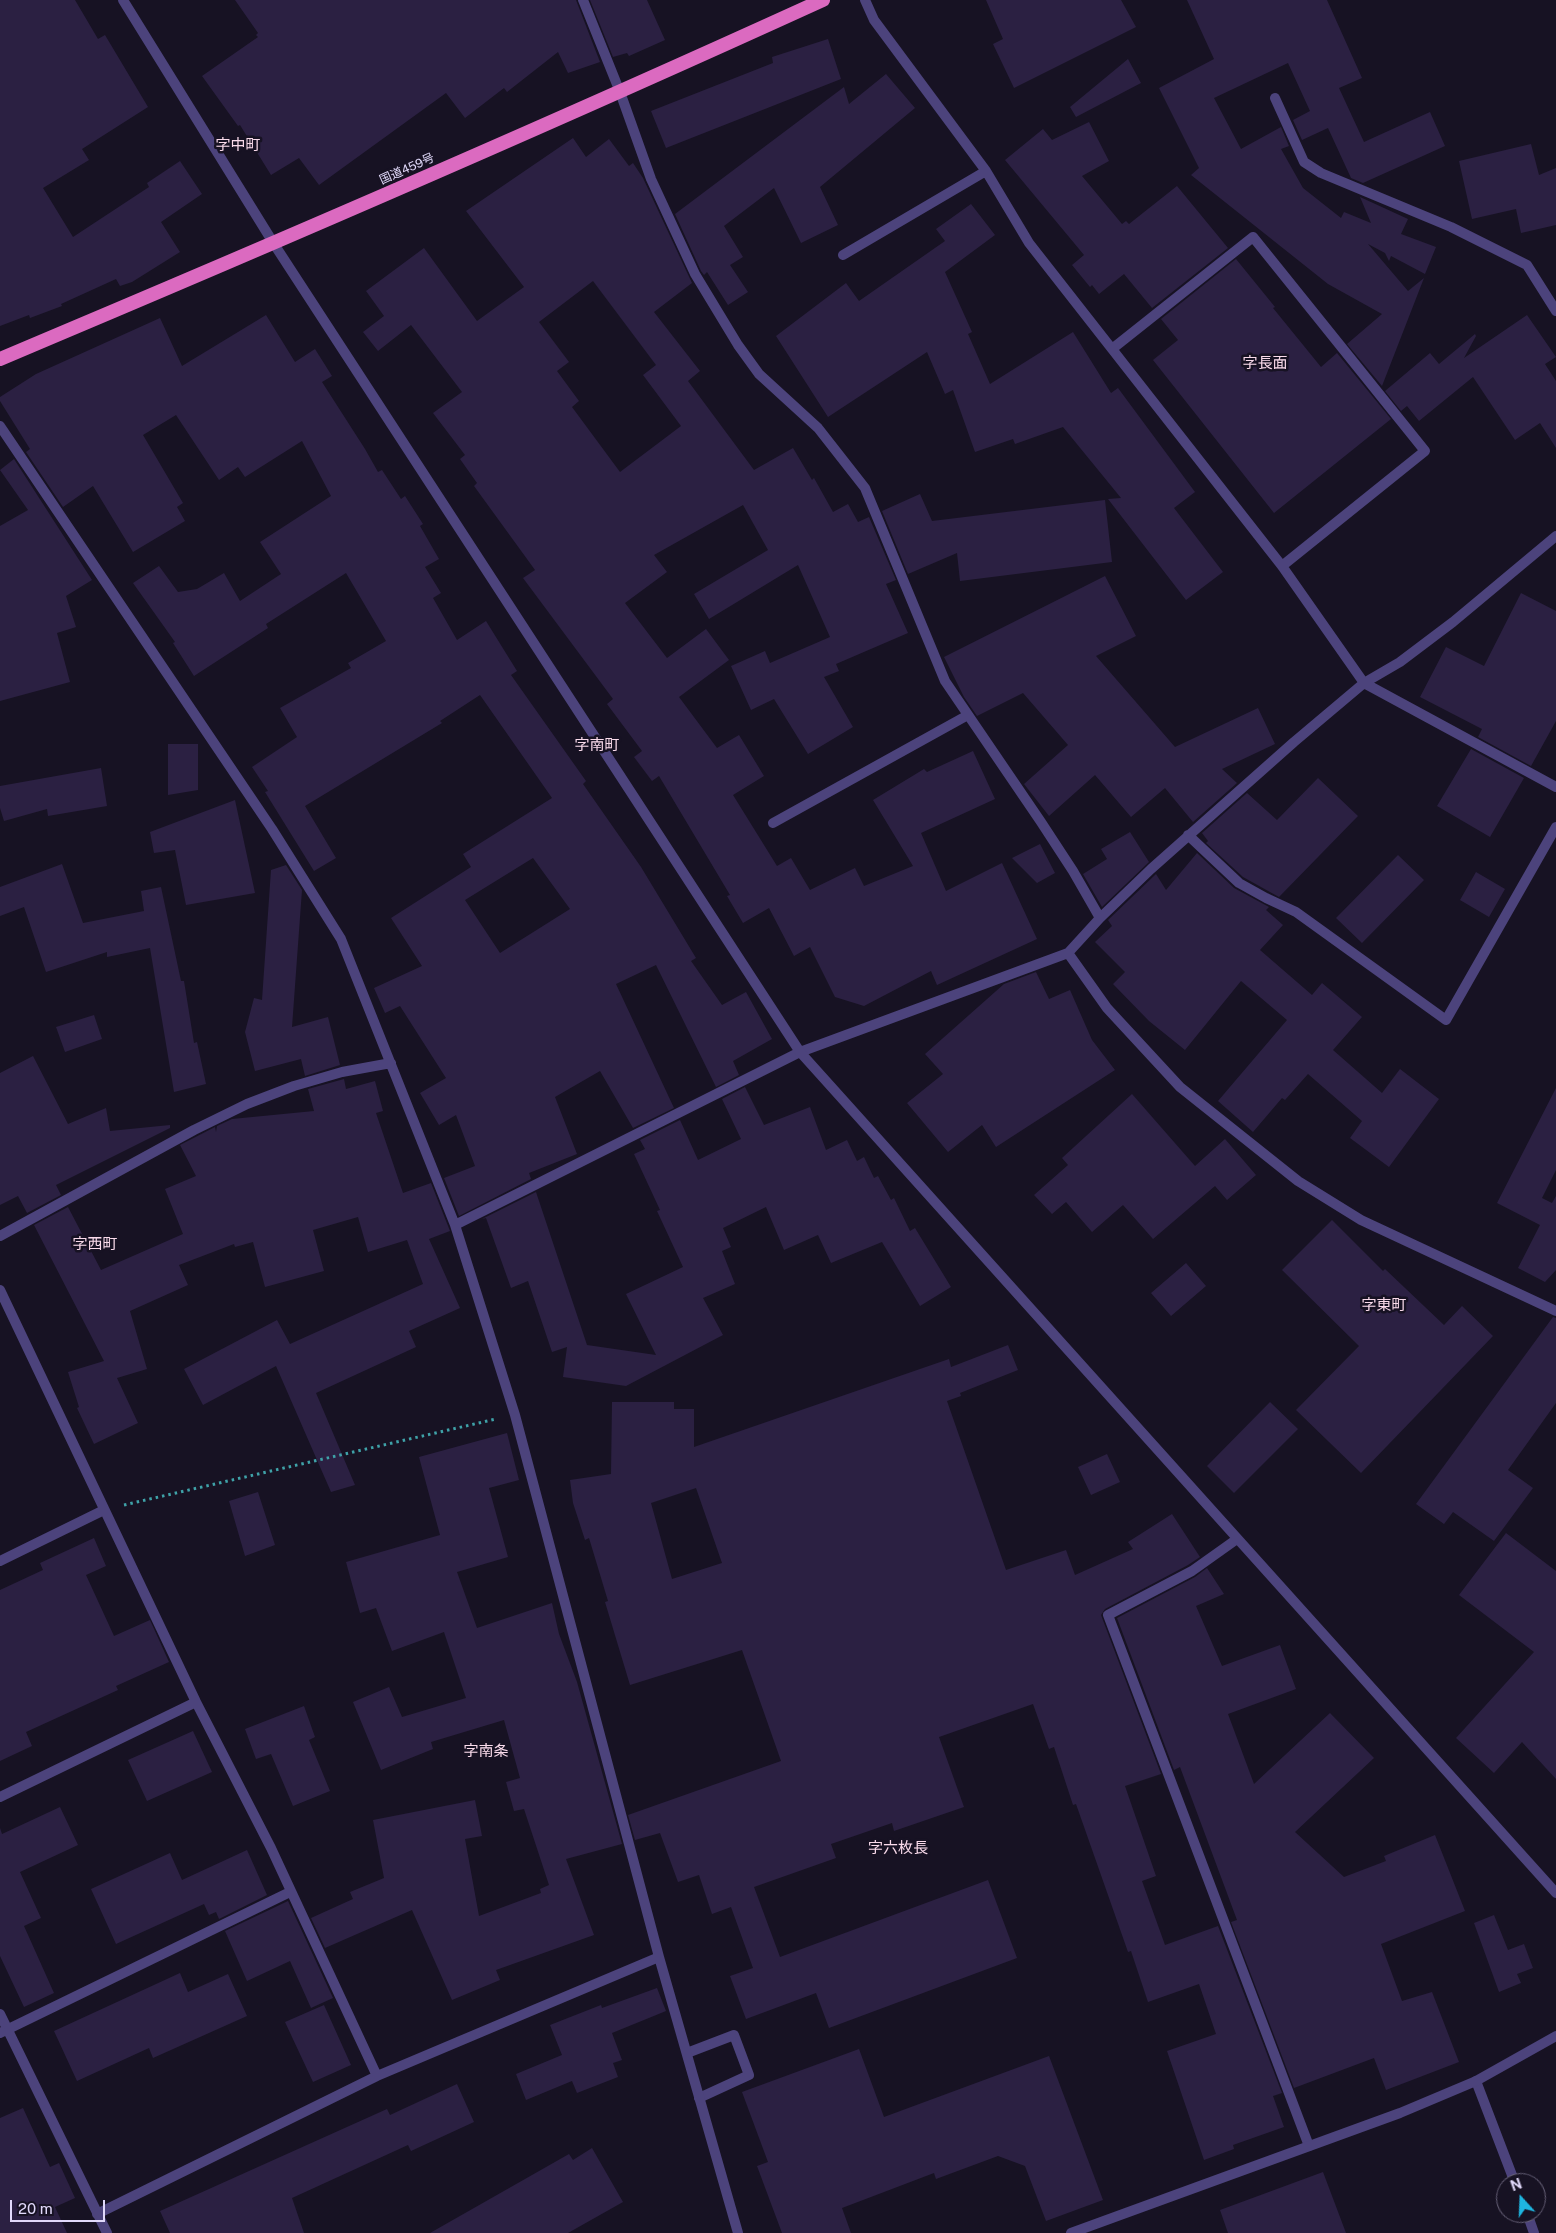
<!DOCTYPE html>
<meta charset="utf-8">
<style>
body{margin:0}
#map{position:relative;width:1556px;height:2233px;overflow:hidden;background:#171223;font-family:"Public Sans",sans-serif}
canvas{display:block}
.north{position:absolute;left:1496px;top:2173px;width:50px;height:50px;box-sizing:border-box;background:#171223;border:1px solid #686279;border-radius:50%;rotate:340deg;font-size:14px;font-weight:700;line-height:20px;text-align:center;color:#e1d9fa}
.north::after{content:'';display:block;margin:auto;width:18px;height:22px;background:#1eb6e1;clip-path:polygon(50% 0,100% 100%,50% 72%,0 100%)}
.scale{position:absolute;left:10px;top:2200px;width:95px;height:22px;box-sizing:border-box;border:2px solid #e1d9fa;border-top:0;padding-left:6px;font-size:15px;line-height:18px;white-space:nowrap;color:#e1d9fa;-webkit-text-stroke:4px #171223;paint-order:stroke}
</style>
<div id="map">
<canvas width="1556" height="2233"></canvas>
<div class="north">N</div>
<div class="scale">20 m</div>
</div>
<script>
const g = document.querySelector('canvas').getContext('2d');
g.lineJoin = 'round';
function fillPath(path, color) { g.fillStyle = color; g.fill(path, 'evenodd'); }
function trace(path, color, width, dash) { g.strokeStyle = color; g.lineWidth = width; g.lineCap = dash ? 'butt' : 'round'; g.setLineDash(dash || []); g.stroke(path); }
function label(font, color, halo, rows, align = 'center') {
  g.font = font + ' "Public Sans","Noto Sans JP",sans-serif'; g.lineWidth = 5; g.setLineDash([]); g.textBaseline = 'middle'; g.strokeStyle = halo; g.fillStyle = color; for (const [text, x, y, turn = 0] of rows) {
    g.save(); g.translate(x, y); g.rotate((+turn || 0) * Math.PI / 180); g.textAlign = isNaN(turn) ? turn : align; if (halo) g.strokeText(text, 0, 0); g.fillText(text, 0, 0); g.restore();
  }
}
fillPath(new Path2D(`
 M 0,0 L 75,0 L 98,39 L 105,35 L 148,107 L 82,149 L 89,160 L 43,188 L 73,237 L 149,187 L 147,183 L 180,161 L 202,194 L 161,222 L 180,252 L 132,282 L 120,286 L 116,279 L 61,304 L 62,306 L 30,318 L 29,315 L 0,326 Z
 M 235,0 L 576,0 L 600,62 L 568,73 L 558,52 L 507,92 L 504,88 L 465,118 L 446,93 L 319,185 L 299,158 L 271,175 L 240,125 L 238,126 L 202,76 L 258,37 L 256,35 L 258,33 Z
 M 590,0 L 647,0 L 665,40 L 629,56 L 627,53 L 613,57 Z
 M 986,0 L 1121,0 L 1136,27 L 1014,88 L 993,44 L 1003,39 Z
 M 1187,0 L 1327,0 L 1362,78 L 1339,88 L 1364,142 L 1430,112 L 1445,146 L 1363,183 L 1351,178 L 1328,128 L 1302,140 L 1293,120 L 1310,111 L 1288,63 L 1214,98 L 1241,149 L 1281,127 L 1289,146 L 1281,149 L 1303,188 L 1341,218 L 1344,212 L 1371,223 L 1360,197 L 1408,219 L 1401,234 L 1436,247 L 1425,274 L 1391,256 L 1389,261 L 1385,253 L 1368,244 L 1408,291 L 1424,278 L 1382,386 L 1347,344 L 1382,314 L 1328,284 L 1191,175 L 1199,168 L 1159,88 L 1214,59 Z
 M 828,39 L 841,79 L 666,148 L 651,111 L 773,63 L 772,57 Z
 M 1128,59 L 1141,83 L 1076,117 L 1070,107 Z
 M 886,74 L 915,108 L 820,187 L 838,225 L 801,243 L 774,188 L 724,226 L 743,257 L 730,265 L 748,292 L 728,305 L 707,272 L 704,275 L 701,271 L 675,214 L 844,87 L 849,104 Z
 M 1089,122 L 1109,161 L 1082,176 L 1122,224 L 1126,221 L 1129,224 L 1177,186 L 1228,248 L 1152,308 L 1124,274 L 1099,294 L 1092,285 L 1090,287 L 1072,265 L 1084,255 L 1005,160 L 1043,129 L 1052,140 Z
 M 573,138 L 586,157 L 609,139 L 629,166 L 633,163 L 643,178 L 692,283 L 654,312 L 700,371 L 688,381 L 754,470 L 793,448 L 812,480 L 814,478 L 833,512 L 848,504 L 858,522 L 869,517 L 896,580 L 886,584 L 908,633 L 836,664 L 839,671 L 824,677 L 853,727 L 808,754 L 774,699 L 751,710 L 731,666 L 765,651 L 770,663 L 830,637 L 798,565 L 709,619 L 694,594 L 768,550 L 743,505 L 654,555 L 667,572 L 625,603 L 667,658 L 706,629 L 729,660 L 679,697 L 717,748 L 739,735 L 764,776 L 733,795 L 777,866 L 791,858 L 810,890 L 855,868 L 864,886 L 913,866 L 873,800 L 924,769 L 927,772 L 973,751 L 995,799 L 921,833 L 946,891 L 1002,863 L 1037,939 L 937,985 L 931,971 L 864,1006 L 835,997 L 810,947 L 794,956 L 769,908 L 743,923 L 727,896 L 730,895 L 659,776 L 652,781 L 634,757 L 642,751 L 607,704 L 613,699 L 523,578 L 535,570 L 474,486 L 477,483 L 460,459 L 465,455 L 433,413 L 462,392 L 411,325 L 378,351 L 363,332 L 384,316 L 366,291 L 424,248 L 477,321 L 524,287 L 466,211 ZM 593,281 L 656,365 L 643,375 L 681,426 L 620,472 L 572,407 L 579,401 L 557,371 L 569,362 L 539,322 Z
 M 1531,144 L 1539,175 L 1556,168 L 1556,225 L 1521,233 L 1516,209 L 1472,219 L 1459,161 Z
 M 971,204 L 995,235 L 945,272 L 972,332 L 968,334 L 990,384 L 1073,332 L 1111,393 L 1118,388 L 1195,492 L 1174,508 L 1223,572 L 1186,600 L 1108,499 L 1121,498 L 1063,427 L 1015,444 L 1013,439 L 975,452 L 953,390 L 945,394 L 927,352 L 828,417 L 776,336 L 846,283 L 859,301 L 945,241 L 936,229 Z
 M 1236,259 L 1275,307 L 1273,308 L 1321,367 L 1337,353 L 1391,419 L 1274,513 L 1153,360 L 1178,340 L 1161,319 Z
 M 266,315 L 295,362 L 315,349 L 332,376 L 322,382 L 365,449 L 378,472 L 382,470 L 401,499 L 405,496 L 423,524 L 420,526 L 439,559 L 425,567 L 441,593 L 433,598 L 457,640 L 486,621 L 517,671 L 511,675 L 586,781 L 583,784 L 641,867 L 696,958 L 691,961 L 722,1005 L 746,992 L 772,1039 L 733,1061 L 739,1075 L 716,1087 L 656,965 L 616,984 L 674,1108 L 633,1128 L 600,1071 L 555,1097 L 577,1154 L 529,1173 L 531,1179 L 459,1216 L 444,1178 L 475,1166 L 456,1115 L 439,1125 L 420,1093 L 446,1078 L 400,1006 L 385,1013 L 374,988 L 422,966 L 391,918 L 471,867 L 463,854 L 552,798 L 480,695 L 440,721 L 442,723 L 305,806 L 336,858 L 314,871 L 265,792 L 268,791 L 252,767 L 297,737 L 280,708 L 351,668 L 348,663 L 386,641 L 346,573 L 266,624 L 268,628 L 194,676 L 173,643 L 175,642 L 133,583 L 159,566 L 178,592 L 197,589 L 224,573 L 240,601 L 281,574 L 260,542 L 331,496 L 302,441 L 245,477 L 238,467 L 219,480 L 176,415 L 143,435 L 183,503 L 177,507 L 185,521 L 133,552 L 93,486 L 63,507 L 26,452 L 30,449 L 0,401 L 0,397 L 36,374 L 160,318 L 182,366 ZM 533,858 L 570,909 L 500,953 L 465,900 Z
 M 1527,315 L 1556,357 L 1545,364 L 1556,381 L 1556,448 L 1540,423 L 1515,440 L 1473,377 L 1419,421 L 1407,406 L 1401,411 L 1385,391 L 1430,353 L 1439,364 L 1475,334 L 1476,336 L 1464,358 Z
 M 14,459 L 92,580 L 66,596 L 76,627 L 57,633 L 70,682 L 0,701 L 0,526 L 28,510 L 0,470 Z
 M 920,494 L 932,521 L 1105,500 L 1112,562 L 960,581 L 957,553 L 908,574 L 882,511 Z
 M 1105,576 L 1136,636 L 1096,656 L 1175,747 L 1258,708 L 1275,744 L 1222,769 L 1237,783 L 1193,822 L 1165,788 L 1131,817 L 1095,775 L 1049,816 L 1024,784 L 1068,745 L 1023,693 L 977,716 L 964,697 L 944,657 Z
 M 1521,593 L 1556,611 L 1556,721 L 1531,766 L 1478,737 L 1482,729 L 1420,697 L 1446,647 L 1484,666 Z
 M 168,744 L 198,744 L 198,790 L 168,795 Z
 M 1471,749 L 1524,778 L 1490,837 L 1437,806 Z
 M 101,768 L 107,806 L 48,816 L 47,809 L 4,821 L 0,808 L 0,786 Z
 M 1318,778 L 1358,816 L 1279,897 L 1243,877 L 1206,843 L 1208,841 L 1202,833 L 1247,793 L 1277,820 Z
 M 235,800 L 255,893 L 186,905 L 175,850 L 154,853 L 150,832 Z
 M 1130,832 L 1149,862 L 1102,907 L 1083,874 L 1107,859 L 1101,849 Z
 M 1040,844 L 1055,873 L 1037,883 L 1012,858 Z
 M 1197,853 L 1234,888 L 1269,907 L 1266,910 L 1283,925 L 1260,950 L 1312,995 L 1322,983 L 1362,1017 L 1333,1050 L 1382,1093 L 1400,1069 L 1439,1099 L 1389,1167 L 1350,1138 L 1362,1121 L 1308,1074 L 1285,1100 L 1282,1098 L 1253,1132 L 1218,1101 L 1287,1020 L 1241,981 L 1185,1050 L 1149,1021 L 1113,984 L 1125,972 L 1095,942 L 1112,926 L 1108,920 L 1156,874 L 1166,890 Z
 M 1398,855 L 1424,880 L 1362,943 L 1336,918 Z
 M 62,864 L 83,923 L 144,911 L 141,891 L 161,887 L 181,981 L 184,981 L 194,1043 L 197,1042 L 206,1084 L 174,1092 L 150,948 L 107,957 L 107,952 L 46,972 L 24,907 L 0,916 L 0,887 Z
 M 286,865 L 302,890 L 292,1027 L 328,1017 L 340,1065 L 305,1076 L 301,1059 L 255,1071 L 245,1032 L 254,998 L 262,1000 L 271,870 Z
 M 1476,872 L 1505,889 L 1489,917 L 1460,900 Z
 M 1036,972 L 1049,999 L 1070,990 L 1092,1040 L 1115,1070 L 996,1147 L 982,1125 L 948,1152 L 907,1103 L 943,1074 L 925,1054 L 1004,984 Z
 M 94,1015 L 102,1039 L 65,1052 L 56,1027 Z
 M 33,1056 L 68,1124 L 106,1108 L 110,1131 L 170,1125 L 170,1128 L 56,1185 L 61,1195 L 27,1213 L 18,1196 L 0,1205 L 0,1073 Z
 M 344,1079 L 346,1089 L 375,1081 L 383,1111 L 376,1113 L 403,1193 L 431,1183 L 450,1231 L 429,1239 L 460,1308 L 409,1331 L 416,1347 L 316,1393 L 355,1485 L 331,1492 L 276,1366 L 203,1405 L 184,1369 L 277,1320 L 290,1344 L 423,1284 L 407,1240 L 368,1252 L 358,1217 L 313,1230 L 324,1271 L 265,1287 L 253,1242 L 235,1247 L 234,1244 L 179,1265 L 188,1285 L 130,1311 L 147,1369 L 117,1378 L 138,1423 L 94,1444 L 77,1408 L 79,1407 L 68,1372 L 104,1361 L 34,1225 L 68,1207 L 101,1270 L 183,1234 L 165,1189 L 196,1176 L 180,1145 L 215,1127 L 216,1132 L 217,1126 L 232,1119 L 314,1111 L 308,1089 Z
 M 745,1087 L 764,1125 L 810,1107 L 826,1150 L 847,1140 L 857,1161 L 864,1157 L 874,1178 L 878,1176 L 891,1200 L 894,1198 L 910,1231 L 915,1228 L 951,1287 L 920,1306 L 882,1242 L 831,1263 L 818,1235 L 784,1250 L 766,1207 L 723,1228 L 731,1247 L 722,1251 L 735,1284 L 703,1298 L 723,1335 L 626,1386 L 563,1377 L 567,1347 L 552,1352 L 528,1281 L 511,1288 L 486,1218 L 482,1219 L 536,1192 L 587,1345 L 656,1355 L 626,1294 L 683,1267 L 657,1211 L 660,1210 L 634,1154 L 645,1149 L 640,1140 L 680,1120 L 698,1160 L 741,1139 L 722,1099 Z
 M 1556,1088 L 1556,1170 L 1542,1198 L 1552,1203 L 1556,1196 L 1556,1270 L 1545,1282 L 1518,1268 L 1540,1225 L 1497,1203 Z
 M 1132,1094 L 1195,1166 L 1225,1139 L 1256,1175 L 1227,1200 L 1215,1186 L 1153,1239 L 1123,1205 L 1092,1232 L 1066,1202 L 1052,1214 L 1034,1195 L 1068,1165 L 1062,1158 Z
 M 1332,1220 L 1383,1271 L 1385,1269 L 1444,1325 L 1462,1306 L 1493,1336 L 1361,1473 L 1296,1410 L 1359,1346 L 1282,1270 Z
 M 1186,1263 L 1206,1286 L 1171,1316 L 1151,1293 Z
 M 1553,1317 L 1556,1318 L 1556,1403 L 1508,1470 L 1533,1488 L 1494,1541 L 1453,1512 L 1444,1524 L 1416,1504 Z
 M 1008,1345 L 1018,1370 L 960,1393 L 961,1396 L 947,1401 L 1006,1570 L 1066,1550 L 1075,1575 L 1133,1549 L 1128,1542 L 1172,1514 L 1200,1557 L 1188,1565 L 1105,1609 L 1101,1615 L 1161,1774 L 1125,1786 L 1156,1876 L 1142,1881 L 1165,1945 L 1218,1926 L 1282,2093 L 1273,2096 L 1284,2127 L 1233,2145 L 1234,2149 L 1204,2160 L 1167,2051 L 1216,2034 L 1199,1984 L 1148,2002 L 1131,1951 L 1128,1952 L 1076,1804 L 1073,1805 L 1054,1747 L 1049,1749 L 1033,1704 L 939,1737 L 964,1807 L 894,1831 L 892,1823 L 831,1844 L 836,1858 L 754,1887 L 780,1957 L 988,1880 L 1017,1958 L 829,2028 L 816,1993 L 746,2019 L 730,1976 L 753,1968 L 731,1907 L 712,1914 L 699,1875 L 678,1882 L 660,1833 L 635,1840 L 628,1815 L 781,1761 L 742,1650 L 630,1685 L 605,1602 L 608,1601 L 589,1538 L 585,1540 L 573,1503 L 570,1480 L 611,1474 L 612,1402 L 674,1402 L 674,1409 L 694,1409 L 694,1447 L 949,1359 L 951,1367 ZM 696,1488 L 722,1563 L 672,1579 L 651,1503 Z
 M 1270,1402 L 1298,1429 L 1234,1493 L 1207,1466 Z
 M 507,1433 L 519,1480 L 489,1488 L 508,1557 L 457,1572 L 477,1628 L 552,1603 L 559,1634 L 577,1682 L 622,1844 L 566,1859 L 594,1935 L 496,1970 L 500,1980 L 452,2000 L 412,1910 L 325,1948 L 311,1918 L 353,1899 L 350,1892 L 384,1878 L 373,1820 L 475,1800 L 482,1836 L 465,1839 L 479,1916 L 541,1893 L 540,1889 L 549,1885 L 524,1809 L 514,1811 L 506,1782 L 520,1778 L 504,1720 L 431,1742 L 433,1749 L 381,1770 L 353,1702 L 389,1687 L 402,1717 L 466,1698 L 444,1632 L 392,1651 L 376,1608 L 360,1613 L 346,1562 L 440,1535 L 419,1457 Z
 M 1107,1454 L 1120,1482 L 1091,1495 L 1078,1467 Z
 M 258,1492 L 275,1545 L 245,1556 L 229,1501 Z
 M 1506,1533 L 1556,1571 L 1556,1779 L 1522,1742 L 1494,1773 L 1456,1738 L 1534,1652 L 1459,1595 Z
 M 94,1538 L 106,1566 L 86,1575 L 114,1636 L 150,1620 L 169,1662 L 116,1686 L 118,1690 L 26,1732 L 32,1746 L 0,1761 L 0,1590 L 43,1570 L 40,1563 Z
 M 1207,1568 L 1224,1594 L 1196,1606 L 1222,1666 L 1280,1645 L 1296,1689 L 1228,1714 L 1254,1784 L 1330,1713 L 1374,1758 L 1295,1832 L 1344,1877 L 1386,1861 L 1384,1856 L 1435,1835 L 1465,1911 L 1381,1944 L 1402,2001 L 1432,1992 L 1459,2062 L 1386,2090 L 1374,2058 L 1294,2088 L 1231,1922 L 1237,1920 L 1180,1767 L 1174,1770 L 1117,1618 L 1195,1577 Z
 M 304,1706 L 315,1737 L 309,1740 L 330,1791 L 293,1806 L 271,1754 L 256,1759 L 245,1729 Z
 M 193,1731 L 212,1772 L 147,1801 L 128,1760 Z
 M 60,1807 L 78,1845 L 20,1872 L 41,1918 L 24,1926 L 54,1993 L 24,2007 L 0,1956 L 0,1828 L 2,1834 Z
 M 247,1850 L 267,1895 L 219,1919 L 216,1912 L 209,1915 L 204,1904 L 116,1944 L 91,1889 L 170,1853 L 182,1880 Z
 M 288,1901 L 333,1998 L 311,2008 L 290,1961 L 247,1981 L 225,1931 Z
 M 1494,1915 L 1508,1950 L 1524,1944 L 1533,1968 L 1517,1974 L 1521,1983 L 1499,1992 L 1474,1923 Z
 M 180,1973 L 188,1992 L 228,1974 L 247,2016 L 153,2058 L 149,2048 L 77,2081 L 54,2031 Z
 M 657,1988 L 666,2011 L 612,2033 L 622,2060 L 613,2063 L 618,2077 L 577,2093 L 572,2081 L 526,2100 L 516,2074 L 562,2055 L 550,2025 L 601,2005 L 602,2008 Z
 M 324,2005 L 351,2065 L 313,2082 L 285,2022 Z
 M 859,2049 L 884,2117 L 1049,2056 L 1103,2200 L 1046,2221 L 1025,2166 L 998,2156 L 936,2179 L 934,2173 L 842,2208 L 851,2233 L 782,2233 L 757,2166 L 768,2162 L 742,2092 Z
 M 457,2084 L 474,2122 L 411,2151 L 408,2145 L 292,2198 L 304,2233 L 170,2233 L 160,2211 L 387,2109 L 390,2115 Z
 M 23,2108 L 50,2167 L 59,2163 L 75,2198 L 55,2207 L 67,2233 L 0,2233 L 0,2118 Z
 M 592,2148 L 623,2202 L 568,2233 L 430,2233 L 569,2154 L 573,2160 Z
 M 1323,2172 L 1346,2233 L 1228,2233 L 1220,2210 Z`), '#2b2042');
trace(new Path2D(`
 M 124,1505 L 496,1419`), '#3fa2a8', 3, [2.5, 4]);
trace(new Path2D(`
 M 687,2053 L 734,2035 L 749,2075 L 699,2098`), '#4c437c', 10);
trace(new Path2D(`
 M 583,0 L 620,92 L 651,179 L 695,274 L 738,345 L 759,374 L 818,428 L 865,488 L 945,681 L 1041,822 L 1073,871 L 1100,918
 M 865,0 L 874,20 L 986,171 L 1029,243 L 1282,566 L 1364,683 L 1556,787
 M 1275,98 L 1304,162 L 1321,173 L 1451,227 L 1527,265 L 1556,311
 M 843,255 L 986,171
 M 1112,349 L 1253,237 L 1425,451 L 1282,566
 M 0,426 L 272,829 L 341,939 L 455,1225 L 515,1415 L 659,1957 L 738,2233
 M 773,823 L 968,715
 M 1188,835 L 1239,883 L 1266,898 L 1296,912 L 1446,1020 L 1556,827
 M 1068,953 L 1107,1008 L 1180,1087 L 1298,1181 L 1361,1220 L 1556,1311
 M 455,1225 L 800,1052 L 1068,953 L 1100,918 L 1151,869 L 1294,742 L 1364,683 L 1400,662 L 1453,622 L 1556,536
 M 0,1236 L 194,1130 L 247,1104 L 294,1086 L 342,1072 L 391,1063
 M 0,1290 L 196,1702 L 271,1848 L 377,2076 L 659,1957
 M 1237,1539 L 1192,1571 L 1108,1615 L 1309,2146
 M 0,1561 L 104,1510
 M 0,1797 L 196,1702
 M 0,2014 L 107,2233
 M 0,2033 L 290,1892
 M 1476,2081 L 1515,2183
 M 1527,2213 L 1534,2233
 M 97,2214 L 377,2076`), '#4c437c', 10);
trace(new Path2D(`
 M 123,0 L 274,244 L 800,1052 L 1556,1893
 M 1071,2233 L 1400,2113 L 1476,2081 L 1556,2036`), '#4c437c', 10);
trace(new Path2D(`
 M 0,359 C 276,243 551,124 823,0`), '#db6ac0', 14);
label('12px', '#e1d9fa', '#171223', [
 ["国道459号",407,169,-24]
]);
label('15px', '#fadbeb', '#171223', [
 ["字中町",238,145],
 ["字長面",1265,363],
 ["字南町",597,745],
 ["字西町",95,1244],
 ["字東町",1384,1305],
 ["字南条",486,1751],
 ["字六枚長",898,1848]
]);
</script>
